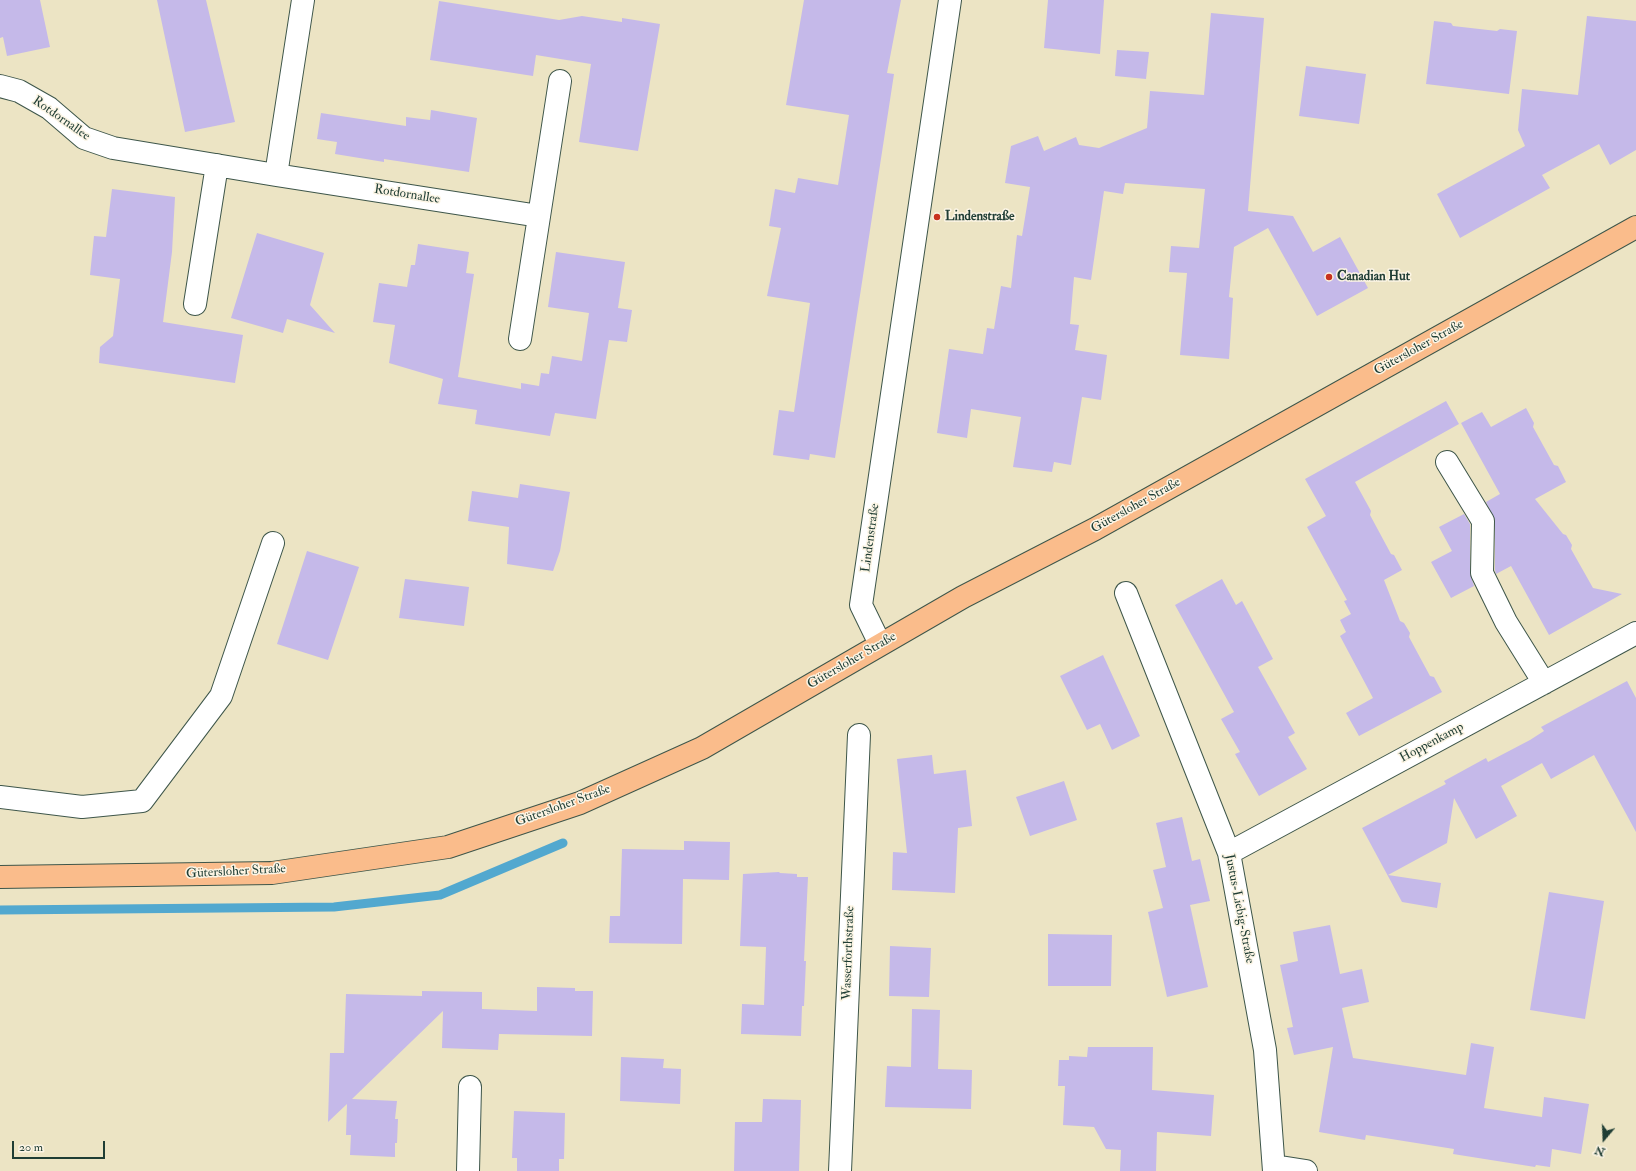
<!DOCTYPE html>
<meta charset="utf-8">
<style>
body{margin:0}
#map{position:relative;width:1636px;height:1171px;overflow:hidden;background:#ece4c4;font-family:"IM FELL Double Pica",serif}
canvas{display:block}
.north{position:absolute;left:1584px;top:1119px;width:40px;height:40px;-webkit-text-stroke:3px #fcf5e5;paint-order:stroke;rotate:199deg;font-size:11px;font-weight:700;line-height:16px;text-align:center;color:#1f3d34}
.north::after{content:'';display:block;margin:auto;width:14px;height:18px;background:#1f3d34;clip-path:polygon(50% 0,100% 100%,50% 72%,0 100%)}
.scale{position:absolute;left:12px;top:1141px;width:93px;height:18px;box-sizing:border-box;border:2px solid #1f3d34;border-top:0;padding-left:5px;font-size:12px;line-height:14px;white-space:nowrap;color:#1f3d34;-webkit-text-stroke:3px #fcf5e5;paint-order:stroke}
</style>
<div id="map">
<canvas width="1636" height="1171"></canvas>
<div class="north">N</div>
<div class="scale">20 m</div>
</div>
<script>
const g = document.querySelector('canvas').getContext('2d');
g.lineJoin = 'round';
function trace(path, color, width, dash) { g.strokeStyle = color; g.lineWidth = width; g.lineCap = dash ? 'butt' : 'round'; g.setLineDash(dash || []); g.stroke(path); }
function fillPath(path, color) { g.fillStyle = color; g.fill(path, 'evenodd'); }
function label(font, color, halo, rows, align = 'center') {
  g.font = font + ' "IM FELL Double Pica",serif'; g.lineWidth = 3; g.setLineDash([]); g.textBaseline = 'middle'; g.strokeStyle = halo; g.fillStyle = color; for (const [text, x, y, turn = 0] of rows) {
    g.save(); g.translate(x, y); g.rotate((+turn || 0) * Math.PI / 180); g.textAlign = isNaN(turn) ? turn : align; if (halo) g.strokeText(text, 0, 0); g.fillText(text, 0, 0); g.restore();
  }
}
trace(new Path2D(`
 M 0,910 L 334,907 L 440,895 L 563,843`), '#52a8cf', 9);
fillPath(new Path2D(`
 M 0,0 L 40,0 L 50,47 L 7,56 L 3,37 L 0,38 Z
 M 157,0 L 206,0 L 235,122 L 185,132 Z
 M 804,0 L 901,0 L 887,73 L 894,74 L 835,458 L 810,454 L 809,460 L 773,455 L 779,410 L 794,412 L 810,303 L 767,296 L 781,228 L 769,226 L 775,189 L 795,193 L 798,178 L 838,185 L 849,115 L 786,105 Z
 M 1048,0 L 1104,0 L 1100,54 L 1044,48 Z
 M 439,1 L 559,20 L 582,16 L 622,22 L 622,18 L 660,24 L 638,151 L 579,142 L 591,64 L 536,55 L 533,76 L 430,60 Z
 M 1211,13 L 1264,18 L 1248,211 L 1293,216 L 1313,252 L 1340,237 L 1368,288 L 1317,316 L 1268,228 L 1234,247 L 1229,297 L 1233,298 L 1229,359 L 1180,355 L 1187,273 L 1169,272 L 1171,246 L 1199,248 L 1205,189 L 1125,183 L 1123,194 L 1104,191 L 1091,280 L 1074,277 L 1070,324 L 1079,325 L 1075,350 L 1107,355 L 1101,400 L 1082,397 L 1071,465 L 1054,462 L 1052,472 L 1013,467 L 1021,417 L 971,409 L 967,438 L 937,433 L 949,349 L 983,354 L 987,328 L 994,329 L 1001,286 L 1011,288 L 1017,235 L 1022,236 L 1030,187 L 1005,183 L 1011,146 L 1038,136 L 1044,151 L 1076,137 L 1079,145 L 1099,148 L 1147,128 L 1150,91 L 1204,95 Z
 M 1587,16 L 1636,21 L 1636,150 L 1610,165 L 1599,144 L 1542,175 L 1550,188 L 1460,238 L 1437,194 L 1525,146 L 1518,130 L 1522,89 L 1578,95 Z
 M 1434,21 L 1451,23 L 1453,26 L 1497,31 L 1500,29 L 1517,31 L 1509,94 L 1426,84 Z
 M 1117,50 L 1149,52 L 1146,79 L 1115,76 Z
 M 1306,66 L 1366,74 L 1359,124 L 1299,116 Z
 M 431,110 L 477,118 L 469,172 L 384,159 L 384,162 L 335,154 L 337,142 L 317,139 L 321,113 L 406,126 L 406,117 L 430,120 Z
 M 112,189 L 175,197 L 172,252 L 163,322 L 243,335 L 235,383 L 99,363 L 100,347 L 113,336 L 120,279 L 90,275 L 94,236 L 106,237 Z
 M 257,233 L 324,253 L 310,305 L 335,333 L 287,319 L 283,333 L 231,318 Z
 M 418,244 L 469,252 L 466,273 L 474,274 L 458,377 L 521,389 L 521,383 L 539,386 L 541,373 L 549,374 L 552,356 L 582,361 L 589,313 L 548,307 L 556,252 L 625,262 L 618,308 L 632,310 L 627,342 L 609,340 L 596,419 L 555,413 L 550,436 L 475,424 L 477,410 L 438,404 L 443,379 L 389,363 L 395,325 L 373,322 L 379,283 L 407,287 L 411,265 L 415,265 Z
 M 1446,401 L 1459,424 L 1355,482 L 1371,511 L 1370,515 L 1391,554 L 1394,555 L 1402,570 L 1384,580 L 1400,621 L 1404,623 L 1410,633 L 1409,637 L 1430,676 L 1434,677 L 1442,692 L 1359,736 L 1346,713 L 1373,698 L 1340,636 L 1346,632 L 1340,620 L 1351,614 L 1344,601 L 1347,600 L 1307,527 L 1326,516 L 1305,479 Z
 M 1526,408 L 1534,423 L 1533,427 L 1554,465 L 1558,466 L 1566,482 L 1535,499 L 1563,534 L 1566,535 L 1572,545 L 1571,549 L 1593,588 L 1622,594 L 1549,635 L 1511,566 L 1496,574 L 1495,570 L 1495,521 L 1486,502 L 1500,494 L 1461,423 L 1482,412 L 1491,427 Z
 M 520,484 L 570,492 L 560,551 L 553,571 L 507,564 L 509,527 L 468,521 L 472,491 L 518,498 Z
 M 1464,514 L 1470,524 L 1470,573 L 1474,586 L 1451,598 L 1431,562 L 1452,551 L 1439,527 Z
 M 307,551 L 359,567 L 328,660 L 277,644 Z
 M 405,579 L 469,587 L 464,626 L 399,618 Z
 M 1222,579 L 1236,605 L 1242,601 L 1273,659 L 1258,667 L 1295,733 L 1288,737 L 1307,769 L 1259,796 L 1235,754 L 1240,752 L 1221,719 L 1234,712 L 1175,605 Z
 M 1103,655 L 1140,736 L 1112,750 L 1100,724 L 1087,730 L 1060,676 Z
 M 1627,681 L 1636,698 L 1636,832 L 1594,755 L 1551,779 L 1542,763 L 1501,786 L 1517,816 L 1476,839 L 1454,798 L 1447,843 L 1388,875 L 1441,883 L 1437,908 L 1402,902 L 1362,828 L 1446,784 L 1444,781 L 1486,758 L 1488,762 L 1530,740 L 1544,731 L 1541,727 Z
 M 932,755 L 934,774 L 966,770 L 972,826 L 958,828 L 955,893 L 892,890 L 893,852 L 907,853 L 897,759 Z
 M 1064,781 L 1077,820 L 1030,836 L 1016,797 Z
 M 1182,817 L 1192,861 L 1200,859 L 1210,901 L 1190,905 L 1208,987 L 1167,997 L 1148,912 L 1163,908 L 1153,870 L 1166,867 L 1156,823 Z
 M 684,841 L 730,842 L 729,880 L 683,879 L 682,944 L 609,943 L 610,916 L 620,916 L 622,849 L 684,850 Z
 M 779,872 L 780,873 L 797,874 L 797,877 L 808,877 L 804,961 L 806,961 L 804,1006 L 802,1006 L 801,1036 L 741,1034 L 742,1004 L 764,1005 L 766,947 L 740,946 L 743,874 Z
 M 1549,892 L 1604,901 L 1585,1019 L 1530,1010 Z
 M 1330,925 L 1340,974 L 1362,969 L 1369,1002 L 1342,1008 L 1353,1058 L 1466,1075 L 1471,1043 L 1494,1047 L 1484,1108 L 1542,1117 L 1544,1097 L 1589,1104 L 1581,1154 L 1552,1149 L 1550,1167 L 1536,1165 L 1535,1167 L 1453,1154 L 1454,1149 L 1366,1135 L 1365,1140 L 1319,1132 L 1333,1047 L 1294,1055 L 1287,1028 L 1293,1027 L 1280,965 L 1298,961 L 1293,932 Z
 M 1048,934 L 1112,935 L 1111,986 L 1048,986 Z
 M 890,946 L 931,948 L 929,997 L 889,996 Z
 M 537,987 L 575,988 L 575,991 L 593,991 L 592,1036 L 499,1034 L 498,1050 L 442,1048 L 443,1011 L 352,1099 L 397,1101 L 395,1119 L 398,1119 L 397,1143 L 395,1143 L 395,1157 L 350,1155 L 351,1135 L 346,1135 L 347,1104 L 328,1122 L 330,1053 L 344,1053 L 346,994 L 422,996 L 422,991 L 482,992 L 482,1009 L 537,1011 Z
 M 912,1009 L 940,1010 L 938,1069 L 972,1070 L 971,1109 L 885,1107 L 887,1066 L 911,1067 Z
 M 1088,1047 L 1153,1047 L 1152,1090 L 1214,1095 L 1211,1136 L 1157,1132 L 1156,1171 L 1120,1171 L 1121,1150 L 1106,1149 L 1094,1127 L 1063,1125 L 1065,1086 L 1058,1086 L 1059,1060 L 1069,1060 L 1069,1056 L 1087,1057 Z
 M 621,1057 L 664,1059 L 663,1068 L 681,1069 L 680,1104 L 620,1101 Z
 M 763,1099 L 801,1100 L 799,1171 L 734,1171 L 735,1122 L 762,1122 Z
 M 514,1111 L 565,1113 L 564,1159 L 559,1159 L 559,1171 L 517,1171 L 517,1158 L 512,1158 Z`), '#c5b9e9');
const minor = new Path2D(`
 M 0,86 L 19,91 L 49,108 L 84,138 L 113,148 L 276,175 L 539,216
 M 276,175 L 303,0
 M 195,304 L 217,165
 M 520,339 L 560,81
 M 1447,462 L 1483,521 L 1482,573 L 1506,622 L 1544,683
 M 1126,593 L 1229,853 L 1265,1050 L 1274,1171
 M 880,644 L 861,605 L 950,0
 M 0,797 L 82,807 L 142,801 L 221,696 L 273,543
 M 1229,853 L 1636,633
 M 1274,1166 L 1306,1171
 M 468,1171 L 470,1087
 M 840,1171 L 859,735`);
const major = new Path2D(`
 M 0,877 L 272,873 L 448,847 L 580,803 L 702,748 L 963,597 L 1095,529 L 1636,227`);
trace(minor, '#3e564a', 24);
trace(major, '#3e564a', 24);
trace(minor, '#fff', 22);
trace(major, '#fabc8b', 22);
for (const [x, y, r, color] of [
 [937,217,4,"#c8321e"],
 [1329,277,4,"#c8321e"]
]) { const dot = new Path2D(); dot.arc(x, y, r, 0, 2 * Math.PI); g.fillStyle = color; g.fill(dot); trace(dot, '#fcf5e5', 1.5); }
label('13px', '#1f3d34', '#fcf5e5', [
 ["Rotdornallee",61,119,35],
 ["Rotdornallee",407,195,9],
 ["Gütersloher Straße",1419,348,-29],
 ["Gütersloher Straße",1136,506,-29],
 ["Lindenstraße",871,538,-82],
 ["Gütersloher Straße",852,661,-30],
 ["Hoppenkamp",1432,743,-28],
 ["Gütersloher Straße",563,806,-20],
 ["Gütersloher Straße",236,872,-3],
 ["Justus-Liebig-Straße",1239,909,79],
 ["Wasserforthstraße",849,953,-88]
]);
label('bold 13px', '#1f3d34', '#fcf5e5', [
 ["Lindenstraße",945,217],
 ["Canadian Hut",1337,277]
], 'left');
</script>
